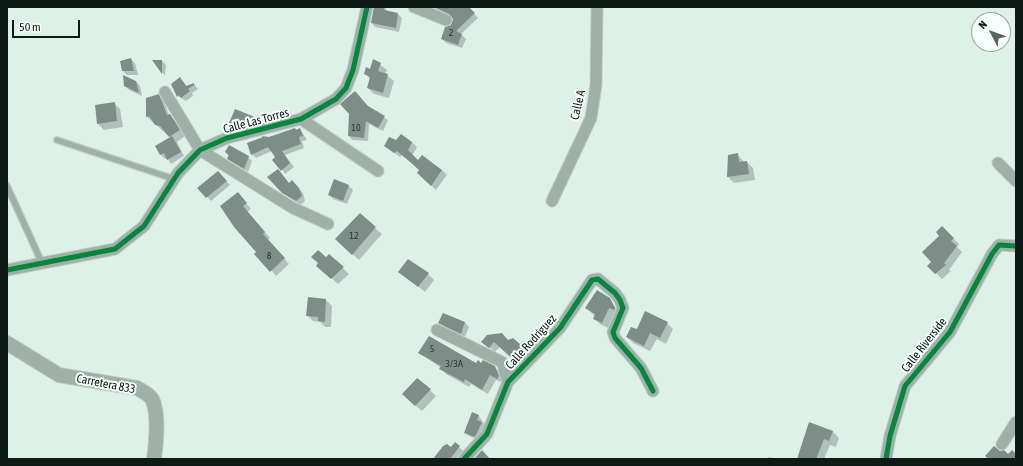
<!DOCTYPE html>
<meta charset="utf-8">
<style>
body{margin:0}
#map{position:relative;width:1023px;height:466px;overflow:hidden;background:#ddf1e9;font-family:"Asap Condensed",sans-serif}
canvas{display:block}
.frame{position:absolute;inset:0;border:8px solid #0d1a16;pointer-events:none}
.north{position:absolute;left:971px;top:12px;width:40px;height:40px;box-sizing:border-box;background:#f7fefb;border:1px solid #99a39f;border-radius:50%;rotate:311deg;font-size:11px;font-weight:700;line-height:16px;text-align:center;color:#0d1a16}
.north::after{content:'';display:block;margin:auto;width:14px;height:18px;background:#566560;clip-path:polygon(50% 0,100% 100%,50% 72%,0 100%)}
.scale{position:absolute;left:12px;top:20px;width:68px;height:18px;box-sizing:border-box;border:2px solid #0d1a16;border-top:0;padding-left:5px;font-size:12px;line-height:14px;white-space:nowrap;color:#0d1a16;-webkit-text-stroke:3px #f7fefb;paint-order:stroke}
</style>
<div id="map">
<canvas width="1023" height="466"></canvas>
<div class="frame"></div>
<div class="north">N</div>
<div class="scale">50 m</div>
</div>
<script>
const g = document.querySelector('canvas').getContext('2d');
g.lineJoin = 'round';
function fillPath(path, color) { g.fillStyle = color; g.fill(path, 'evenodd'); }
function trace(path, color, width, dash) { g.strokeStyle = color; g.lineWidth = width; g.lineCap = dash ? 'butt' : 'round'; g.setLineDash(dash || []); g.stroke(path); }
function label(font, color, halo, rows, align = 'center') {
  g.font = font + ' "Asap Condensed",sans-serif'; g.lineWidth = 4; g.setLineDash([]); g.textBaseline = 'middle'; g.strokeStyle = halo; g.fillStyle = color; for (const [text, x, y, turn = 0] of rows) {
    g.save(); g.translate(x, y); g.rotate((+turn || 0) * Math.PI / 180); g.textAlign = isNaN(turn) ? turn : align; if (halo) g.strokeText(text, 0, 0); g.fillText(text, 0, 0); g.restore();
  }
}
fillPath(new Path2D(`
 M 374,7 L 385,8 L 388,12 L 398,14 L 402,18 L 399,32 L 375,27 L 372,23 Z
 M 433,7 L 468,7 L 478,18 L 461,34 L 466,39 L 462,48 L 446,43 L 442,39 L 451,26 L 454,18 Z
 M 131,59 L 135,63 L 138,75 L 127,75 L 123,71 Z
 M 374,60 L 387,70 L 385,74 L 394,81 L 389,98 L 374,94 L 368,88 L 370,79 L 365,73 L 371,70 Z
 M 154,61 L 162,61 L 166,65 L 165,76 Z
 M 180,78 L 187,86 L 194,84 L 198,89 L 192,93 L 193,96 L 186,101 L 178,96 L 172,84 Z
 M 136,81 L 140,86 L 142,96 L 129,90 L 125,86 Z
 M 158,95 L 164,101 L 169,115 L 176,121 L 185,136 L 177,142 L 184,156 L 171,164 L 167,157 L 165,159 L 161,155 L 156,146 L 171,138 L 147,117 Z
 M 114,103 L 120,109 L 123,127 L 104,130 L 98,124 Z
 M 368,107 L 388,120 L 383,131 L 369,124 L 368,141 L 352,140 L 349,136 Z
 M 259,119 L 266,125 L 246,133 L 236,129 L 230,123 Z
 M 295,129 L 297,130 L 300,129 L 307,140 L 302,141 L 304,148 L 285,155 L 294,167 L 285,174 L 272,151 L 256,158 L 252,154 L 269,138 Z
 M 396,141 L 412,142 L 417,147 L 412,156 L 419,161 L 442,170 L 447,175 L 436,190 L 418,173 L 420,170 L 402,155 L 400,157 L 385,146 Z
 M 226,152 L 248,157 L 252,161 L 248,172 L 232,162 Z
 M 737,154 L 744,162 L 747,162 L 753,168 L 755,180 L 734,183 L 728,177 L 729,156 Z
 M 218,172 L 230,185 L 211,201 L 199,188 Z
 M 292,182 L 303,193 L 305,201 L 300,205 L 282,192 Z
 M 349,186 L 353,190 L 347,204 L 333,199 L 329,195 Z
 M 238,194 L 251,209 L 247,212 L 270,238 L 268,240 L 289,264 L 276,276 L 257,252 Z
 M 359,215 L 382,234 L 359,260 L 336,239 Z
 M 942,227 L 959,244 L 957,247 L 962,252 L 949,270 L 951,271 L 942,279 L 929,266 L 933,262 Z
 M 329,255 L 349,274 L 338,284 L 324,271 L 326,258 Z
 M 400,272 L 428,274 L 434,280 L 425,292 Z
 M 308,298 L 326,300 L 332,306 L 331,327 L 325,327 L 320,322 L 313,321 L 307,315 Z
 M 609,299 L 621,315 L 615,313 L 608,328 L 600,324 L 594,318 L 595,316 L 586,308 Z
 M 443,314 L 465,323 L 469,327 L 465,337 L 444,327 L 440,323 Z
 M 667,323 L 673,329 L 666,344 L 657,339 L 650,351 L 633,343 L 627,337 L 637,331 Z
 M 509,341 L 529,348 L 535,354 L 522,368 L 500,347 L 495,352 L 483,342 Z
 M 420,353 L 494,367 L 500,373 L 503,383 L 496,380 L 488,394 L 471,384 L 469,387 L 446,374 L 441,368 Z
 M 418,379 L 436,396 L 422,411 L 409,400 Z
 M 479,416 L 486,427 L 479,440 L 469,436 L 465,432 Z
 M 810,424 L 833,432 L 839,438 L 836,447 L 830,445 L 824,459 L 807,459 Z
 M 455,443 L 463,451 L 457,459 L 438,459 Z
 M 769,457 L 780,459 L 766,459 Z`), '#0003');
fillPath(new Path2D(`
 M 374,7 L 385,7 L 384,10 L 398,13 L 396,28 L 371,23 Z
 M 434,7 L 469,7 L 475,13 L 456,31 L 462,34 L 458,45 L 441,39 L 445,27 L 451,25 L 453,19 L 449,14 Z
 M 131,58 L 134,71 L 122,71 L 120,61 Z
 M 373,59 L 381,63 L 378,71 L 388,74 L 383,93 L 367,88 L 370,77 L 364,74 L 366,67 L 370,69 Z
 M 152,60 L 162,60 L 162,74 Z
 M 123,75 L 136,81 L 139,93 L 124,86 Z
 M 180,77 L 186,86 L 194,83 L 194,85 L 188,89 L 190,91 L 181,98 L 179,95 L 177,97 L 171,84 Z
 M 355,91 L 368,106 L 385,116 L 378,128 L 366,121 L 364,138 L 348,136 L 349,114 L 340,104 Z
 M 159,94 L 167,115 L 170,114 L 180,130 L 169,137 L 160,126 L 155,125 L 149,116 L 146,117 L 146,98 Z
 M 115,102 L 117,121 L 97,124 L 95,105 Z
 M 235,109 L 257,118 L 260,118 L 261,122 L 239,128 L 229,123 Z
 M 295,128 L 296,130 L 300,128 L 303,136 L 299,137 L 301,144 L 282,151 L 290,163 L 281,171 L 272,160 L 275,157 L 268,147 L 251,155 L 247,143 L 263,137 L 261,136 L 269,137 Z
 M 401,134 L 412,142 L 408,150 L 418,160 L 422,155 L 442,170 L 431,186 L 417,173 L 419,170 L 409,161 L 397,151 L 394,153 L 384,146 L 389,137 L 396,140 Z
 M 172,136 L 181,152 L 167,160 L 164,153 L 160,155 L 155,146 Z
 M 229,145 L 249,156 L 244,169 L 227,159 L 229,155 L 225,152 Z
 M 738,153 L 739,162 L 747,161 L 749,174 L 727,177 L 728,155 Z
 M 278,169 L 289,183 L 292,180 L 299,188 L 302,196 L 296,201 L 282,193 L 267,177 Z
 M 218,171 L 227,181 L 206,198 L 197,188 Z
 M 334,179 L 349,185 L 343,201 L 328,195 Z
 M 238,192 L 247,203 L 243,206 L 265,232 L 263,234 L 285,258 L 270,272 L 254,254 L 256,252 L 234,227 L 220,206 Z
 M 360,213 L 376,227 L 352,255 L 335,239 Z
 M 942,226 L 954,238 L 951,241 L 957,246 L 944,263 L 946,265 L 935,274 L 927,266 L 931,262 L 922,252 L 939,236 L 936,232 Z
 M 318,250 L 326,257 L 329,254 L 344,267 L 331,279 L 316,266 L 318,263 L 311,257 Z
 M 408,259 L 429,273 L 418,287 L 398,272 Z
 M 597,290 L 610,298 L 615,308 L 614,310 L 609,308 L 602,323 L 593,319 L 595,314 L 585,308 Z
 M 308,297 L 326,299 L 325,322 L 318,321 L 318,317 L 306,316 Z
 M 645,311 L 668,322 L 660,338 L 650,333 L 644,346 L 626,337 L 631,327 L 637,329 Z
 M 443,313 L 465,322 L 461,334 L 438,323 Z
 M 502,333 L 508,340 L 513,338 L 520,344 L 523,341 L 530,348 L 517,363 L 494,342 L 489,348 L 481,342 L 487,335 Z
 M 429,336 L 476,363 L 478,360 L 481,363 L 483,360 L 495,366 L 499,376 L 497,379 L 490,375 L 482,390 L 465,379 L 464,382 L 439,369 L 441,366 L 418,353 Z
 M 417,378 L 431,389 L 415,406 L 402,394 Z
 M 472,412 L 479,415 L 477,420 L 482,422 L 475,437 L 464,433 Z
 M 809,422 L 833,431 L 829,441 L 824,439 L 816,459 L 797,459 Z
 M 455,442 L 460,446 L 450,459 L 433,459 L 443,446 L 447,444 L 451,447 Z
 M 994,446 L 1000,451 L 1004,450 L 1008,454 L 1012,450 L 1016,454 L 1016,459 L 989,459 L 985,456 Z
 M 482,450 L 490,459 L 474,459 Z`), '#7d8e88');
const service = new Path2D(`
 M 57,140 L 174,179
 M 7,186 L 42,263`);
const minor = new Path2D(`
 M 414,7 L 446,20
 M 165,92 L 200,150 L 293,208 L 328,224
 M 301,119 L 378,171
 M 998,163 L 1016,181
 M 552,201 L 591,118 L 596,85 L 597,7
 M 7,270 L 115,249 L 144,226 L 178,173 L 200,150 L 227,138 L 301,119 L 336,99 L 346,88 L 353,70 L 367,7
 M 437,330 L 502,362 L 508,382
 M 1002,444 L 1016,422
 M 464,459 L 487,434 L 508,382 L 560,328 L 592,280 L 598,279 L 615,293 L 620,300 L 623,308 L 613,332 L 615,338 L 641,368 L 653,391
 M 886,459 L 890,436 L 905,386 L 950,332 L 992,254 L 999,245 L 1016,246`);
const tertiary = new Path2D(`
 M 7,343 L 59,375 L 137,388 C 142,391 149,394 152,399 C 159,413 156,444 154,459`);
trace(service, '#bdcdc6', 8);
trace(minor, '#bdcdc6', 13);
trace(tertiary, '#bdcdc6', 16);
trace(service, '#9fb0a8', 5.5);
trace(minor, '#9fb0a8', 11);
trace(tertiary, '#9fb0a8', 14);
trace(new Path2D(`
 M 7,270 L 115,249 L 144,226 L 178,173 L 200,150 L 227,138 L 301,119 L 336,99 L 346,88 L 353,70 L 367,7
 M 464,459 L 487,434 L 508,382 L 560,328 L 592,280 L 598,279 L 615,293 L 620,300 L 623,308 L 613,332 L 615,338 L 641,368 L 653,391
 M 886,459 L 890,436 L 905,386 L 950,332 L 992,254 L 999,245 L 1016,246`), '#00873e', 5);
label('10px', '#293732', null, [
 ["2",451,33],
 ["10",356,128],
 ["12",354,236],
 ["8",269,256],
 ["5",432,349],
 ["3/3A",454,364]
]);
label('12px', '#0d1a16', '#f7fefb', [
 ["Calle A",578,105,-77],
 ["Calle Las Torres",256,121,-15],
 ["Calle Rodríguez",531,342,-48],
 ["Calle Riverside",924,345,-52],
 ["Carretera 833",106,384,11]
]);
</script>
